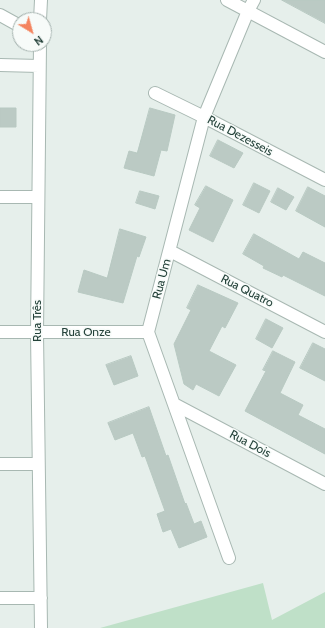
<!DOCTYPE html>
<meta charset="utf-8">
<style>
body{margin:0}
#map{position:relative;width:325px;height:628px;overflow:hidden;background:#e6efeb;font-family:Cabin,sans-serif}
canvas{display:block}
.north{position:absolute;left:12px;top:12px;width:40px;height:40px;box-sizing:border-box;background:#f7fbf9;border:1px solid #a3b1ad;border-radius:50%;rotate:143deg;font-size:11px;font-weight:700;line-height:16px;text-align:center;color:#24423a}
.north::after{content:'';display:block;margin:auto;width:14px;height:18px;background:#f4845f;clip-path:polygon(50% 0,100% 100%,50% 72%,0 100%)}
</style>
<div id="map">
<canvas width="325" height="628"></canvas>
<div class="north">N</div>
</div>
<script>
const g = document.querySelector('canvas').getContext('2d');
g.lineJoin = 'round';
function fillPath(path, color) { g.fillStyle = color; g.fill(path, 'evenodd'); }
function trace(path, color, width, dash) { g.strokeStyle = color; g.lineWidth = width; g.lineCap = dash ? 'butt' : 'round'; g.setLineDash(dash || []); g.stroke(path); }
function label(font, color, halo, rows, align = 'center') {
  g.font = font + ' Cabin,sans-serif'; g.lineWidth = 3; g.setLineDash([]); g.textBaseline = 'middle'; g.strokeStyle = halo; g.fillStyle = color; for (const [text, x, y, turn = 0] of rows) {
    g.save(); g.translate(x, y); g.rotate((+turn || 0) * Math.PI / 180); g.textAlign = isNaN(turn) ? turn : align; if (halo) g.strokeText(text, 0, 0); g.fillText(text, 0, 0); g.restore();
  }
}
fillPath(new Path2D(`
 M 263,583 L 272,620 L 325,592 L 325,628 L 100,628 Z`), '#bfe0c8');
const building = new Path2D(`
 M 282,0 L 325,0 L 325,23 Z
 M 0,108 L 16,108 L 16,127 L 0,127 Z
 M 150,108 L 175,115 L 167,151 L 161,150 L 154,176 L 124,168 L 129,151 L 137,153 Z
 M 218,140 L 243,153 L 234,168 L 210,156 Z
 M 254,183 L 270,191 L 259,213 L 243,205 Z
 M 206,186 L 233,200 L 213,242 L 189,230 L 200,208 L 195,205 Z
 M 308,187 L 325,196 L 325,227 L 296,211 Z
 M 278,188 L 294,197 L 286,210 L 271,202 Z
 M 140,191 L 159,196 L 155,209 L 136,203 Z
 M 120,229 L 146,237 L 139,257 L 137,256 L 123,303 L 78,292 L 84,270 L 107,278 Z
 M 254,234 L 299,259 L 303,252 L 325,263 L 325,296 L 283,275 L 282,277 L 263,268 L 264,266 L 243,254 Z
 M 198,285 L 238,303 L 225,328 L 222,326 L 209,351 L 236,365 L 219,396 L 196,384 L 193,390 L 184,384 L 174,344 L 191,310 L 187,308 Z
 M 266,319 L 283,328 L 272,348 L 256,339 Z
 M 313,343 L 325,349 L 325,381 L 300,368 Z
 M 273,351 L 295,362 L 280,393 L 303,405 L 298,415 L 325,429 L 325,454 L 245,411 L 266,371 L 263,370 Z
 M 131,356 L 138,376 L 114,385 L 106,365 Z
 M 149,407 L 166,456 L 168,455 L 185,504 L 186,503 L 194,524 L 201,521 L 207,537 L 179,548 L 171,529 L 163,532 L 157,514 L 165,511 L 145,456 L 142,457 L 133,433 L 115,440 L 108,423 Z`);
fillPath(building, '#bbcac4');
trace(building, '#b8c9c2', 1);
const street = new Path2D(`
 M 227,0 L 325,52
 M 0,15 L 20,26
 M 40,20 L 41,0
 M 40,44 L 37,333 L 41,628
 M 0,65 L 39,66
 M 155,93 L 204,117 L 325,180
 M 0,197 L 38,197
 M 170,251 L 325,332
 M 0,332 L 148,332
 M 174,404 L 325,484
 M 0,464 L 38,464
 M 229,558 L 148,332 L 204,117 L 248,11 L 254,0
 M 0,598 L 41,598`);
trace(street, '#a8b8b2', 14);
trace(street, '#fff', 12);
label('12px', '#24423a', '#f7fbf9', [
 ["Rua Dezesseis",240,136,28],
 ["Rua Um",162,279,-75],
 ["Rua Quatro",247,291,27],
 ["Rua Três",37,321,-90],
 ["Rua Onze",86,332],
 ["Rua Dois",250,444,28]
]);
</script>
